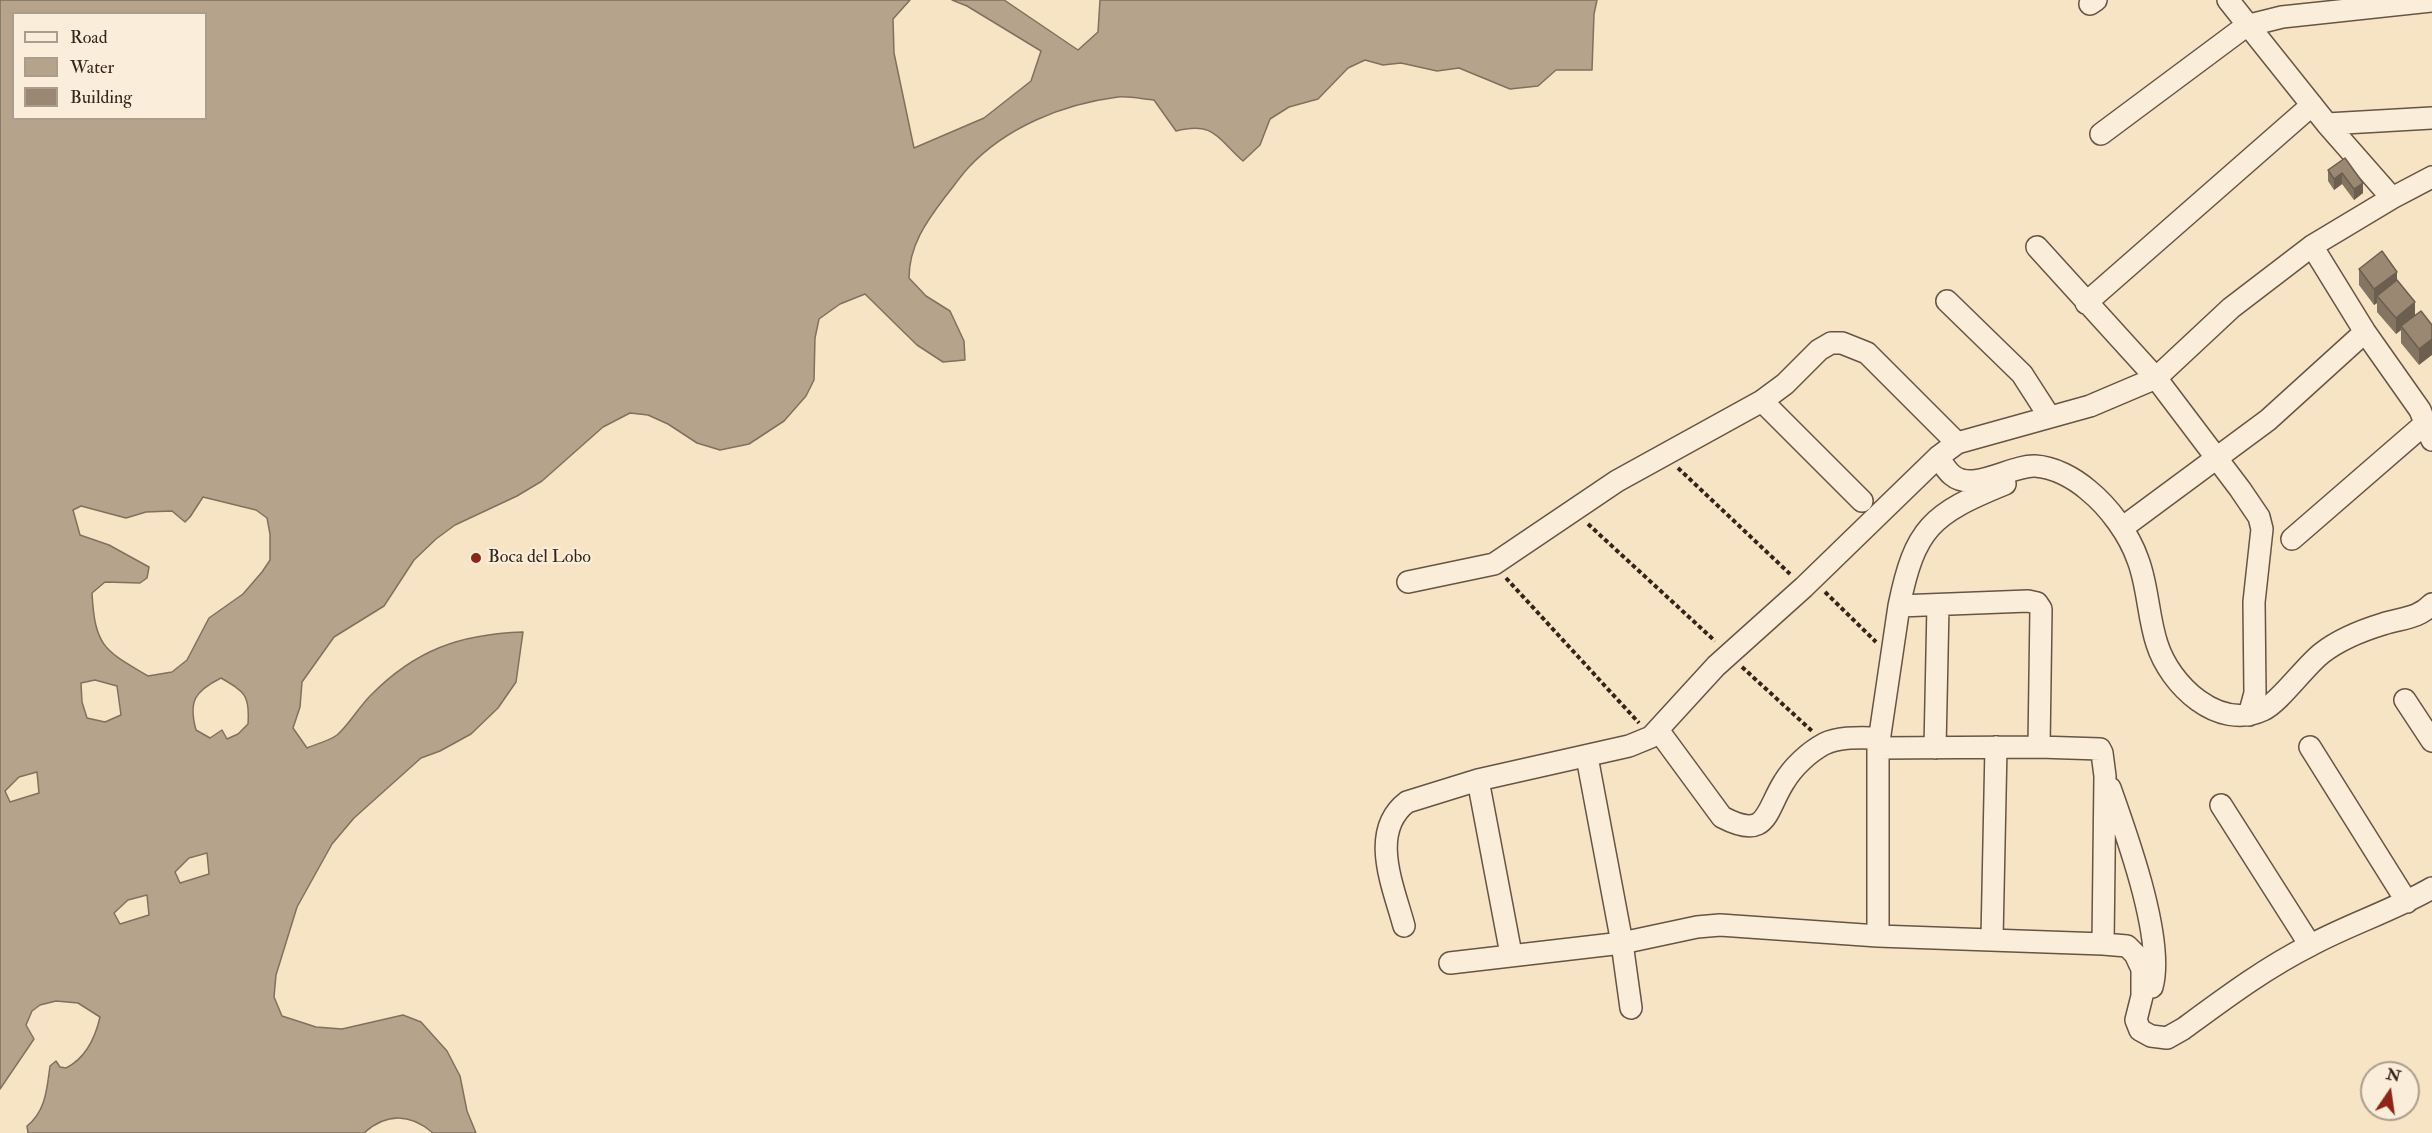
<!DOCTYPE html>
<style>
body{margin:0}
#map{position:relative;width:2432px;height:1133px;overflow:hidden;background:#f7e4c5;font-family:"IM FELL Double Pica",serif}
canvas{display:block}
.legend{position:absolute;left:12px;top:12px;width:195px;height:108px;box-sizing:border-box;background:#faedd9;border:2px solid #ab9d8d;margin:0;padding:8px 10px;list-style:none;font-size:18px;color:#35241a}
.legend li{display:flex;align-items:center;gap:12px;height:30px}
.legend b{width:30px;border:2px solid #ab9d8d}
.north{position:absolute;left:2360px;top:1061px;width:60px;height:60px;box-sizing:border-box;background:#faedd9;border:2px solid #ab9d8d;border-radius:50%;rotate:13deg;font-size:16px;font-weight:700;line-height:24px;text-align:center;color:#35241a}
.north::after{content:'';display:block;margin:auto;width:21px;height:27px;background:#8f2418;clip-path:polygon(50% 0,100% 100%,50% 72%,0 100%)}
</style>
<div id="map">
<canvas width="2432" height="1133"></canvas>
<ul class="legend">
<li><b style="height:8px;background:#faedd9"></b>Road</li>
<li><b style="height:16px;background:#b5a38b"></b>Water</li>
<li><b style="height:16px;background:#9a8873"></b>Building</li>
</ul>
<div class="north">N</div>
</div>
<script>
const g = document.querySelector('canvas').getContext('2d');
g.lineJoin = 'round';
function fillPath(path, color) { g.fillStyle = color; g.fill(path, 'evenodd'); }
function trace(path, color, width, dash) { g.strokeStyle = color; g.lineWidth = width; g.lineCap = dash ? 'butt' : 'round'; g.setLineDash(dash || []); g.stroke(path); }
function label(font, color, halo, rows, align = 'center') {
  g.font = font + ' "IM FELL Double Pica",serif'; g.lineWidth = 4.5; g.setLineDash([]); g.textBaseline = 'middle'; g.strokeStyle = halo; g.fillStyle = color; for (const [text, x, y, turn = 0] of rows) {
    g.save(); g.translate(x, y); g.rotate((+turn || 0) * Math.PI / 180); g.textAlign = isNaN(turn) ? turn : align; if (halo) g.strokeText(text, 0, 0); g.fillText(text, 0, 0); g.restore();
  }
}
const water = new Path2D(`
 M 0,0 L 910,0 L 893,19 L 894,53 L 914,148 L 984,118 L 1031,81 L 1041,51 L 967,6 L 952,0 L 1004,0 L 1078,50 L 1098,32 L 1100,0 L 1597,0 L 1594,14 L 1592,70 L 1556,70 L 1538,86 L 1510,89 L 1459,68 L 1437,71 L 1401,63 L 1383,65 L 1365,60 L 1348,68 L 1318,99 L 1289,107 L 1270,119 L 1260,145 L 1243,161 C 1217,138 1214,121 1176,131 L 1154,100 C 1143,99 1129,96 1118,97 C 1063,104 1006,127 968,168 C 960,177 953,187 945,197 C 926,222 909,246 909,278 L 926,296 L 950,311 L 964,341 L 965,360 L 943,362 L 917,345 L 865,294 L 840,304 L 819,319 L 815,338 L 814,380 L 806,396 L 784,421 L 749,444 L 720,450 L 697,443 L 668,424 L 648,415 L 630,413 L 603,427 L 542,481 L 517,496 L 455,525 L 436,539 L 414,560 L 384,606 L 334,637 L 302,682 L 300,707 L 293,728 L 307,748 C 316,744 329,741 337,735 C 348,726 359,707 370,696 C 415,650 460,634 523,632 L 516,682 L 498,708 L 471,734 L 440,751 L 421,758 L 354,818 L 332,844 L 297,907 L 276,975 L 274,997 L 282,1016 L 316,1027 L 342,1029 L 403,1015 L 421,1022 L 447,1051 L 460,1076 L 467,1111 L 476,1133 L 433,1133 C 410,1113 386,1113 364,1133 L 28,1133 L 27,1126 C 46,1111 47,1088 50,1066 L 56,1061 L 60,1067 L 66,1068 C 86,1058 95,1039 100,1017 L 78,1003 L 56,1001 L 40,1005 L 32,1011 L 26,1025 L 34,1039 L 0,1089 ZM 14,14 L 206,14 L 206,118 L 14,118 ZM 203,497 L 256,510 L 267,518 L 270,534 L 270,560 L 262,572 L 243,594 L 209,618 L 187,660 L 172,672 L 148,676 C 104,650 95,647 92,593 L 105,582 L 140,583 L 147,578 L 149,567 L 109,545 L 80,535 L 73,510 L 81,506 L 126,518 L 146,512 L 172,511 L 185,522 L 190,517 ZM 221,678 C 245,692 250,695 248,724 L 238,734 L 227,739 L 222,730 L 210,738 L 196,730 C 188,701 195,691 221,678 ZM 95,680 L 117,686 L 121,715 L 105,722 L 87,718 L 82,702 L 81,683 ZM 37,772 L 39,793 L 10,802 L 5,791 L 19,777 ZM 207,853 L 209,874 L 180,883 L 175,872 L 189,858 ZM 147,895 L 149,915 L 120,924 L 114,913 L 128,900 Z`);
fillPath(water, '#b5a38b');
trace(water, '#82705e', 1.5);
const street = new Path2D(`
 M 2228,0 L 2327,124 L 2392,198
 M 2090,4 L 2096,0
 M 2327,124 L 2432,118
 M 2101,134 L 2246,26 L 2282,17 L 2432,1
 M 2312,246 L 2365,332 L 2420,410 L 2432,440
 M 2037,247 L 2156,378 L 2240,489 L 2259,517 L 2262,529 L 2254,602 L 2255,693 L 2249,715
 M 1947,301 L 2022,374 L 2049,416
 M 2086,303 L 2312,105
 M 1762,401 L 1862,501
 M 1938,457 C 1942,463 1947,471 1952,475 C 1973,493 2011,465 2035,466 C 2054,467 2074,478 2088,490 C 2109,507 2129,534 2138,560 C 2148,586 2148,617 2157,644 C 2170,685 2218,731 2263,710 C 2280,702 2305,666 2322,653 C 2340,639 2360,631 2383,624 C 2401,618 2418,619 2432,604
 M 2122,528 L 2268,420 L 2365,332
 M 2292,539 L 2427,422
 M 1408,582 L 1494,564 L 1617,481 L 1762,401 L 1785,384 L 1819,350 L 1831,343 L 1842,343 L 1867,353 L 1957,443
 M 1899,606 C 1915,528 1931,514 2005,484
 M 2405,700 L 2432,741
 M 1658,730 L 1722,817 C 1768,841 1765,812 1784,782 C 1793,767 1809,752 1824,744 C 1840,736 1863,738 1879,738
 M 2310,747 L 2407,902
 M 1878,748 L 2039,747 L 2100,749 L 2102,753 L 2105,776 L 2103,944
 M 1935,748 L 1938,606
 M 1587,757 L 1622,943 L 1631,1008
 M 1478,780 L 1511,954
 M 2110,788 C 2127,836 2165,940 2152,987
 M 2221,805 L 2310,945
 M 1404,926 C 1394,888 1368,832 1407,802 L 1478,780 L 1629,746 L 1651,737 L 1716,666 L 1804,587 L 1938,457 L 1957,443 L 2090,406 L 2156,378 L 2231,308 L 2312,246 L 2392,198 L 2432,177
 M 1878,936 L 1878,748 L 1899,606 L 2028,601 L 2037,603 L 2041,609 L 2039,747
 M 1992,939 L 1996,747
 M 1450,963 L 1622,943 L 1697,927 L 1720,925 L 1878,936 L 2103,944 L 2127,946 L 2135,954 L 2142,969 L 2142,996 L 2136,1020 L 2140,1030 L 2151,1036 L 2167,1038 L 2183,1029 C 2224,999 2265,968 2311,945 C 2350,924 2394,910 2432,888`);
trace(street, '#665445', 24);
trace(new Path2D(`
 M 1678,468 L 1790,574
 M 1588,524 L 1715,641
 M 1506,578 L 1639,723
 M 1825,592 L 1876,642
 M 1742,667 L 1812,731`), '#35241a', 4, [4.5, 3]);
trace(street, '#faedd9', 21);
fillPath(new Path2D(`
 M 2345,158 L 2363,193 L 2354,200 L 2342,184 L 2334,190 L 2328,181 L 2328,170 Z
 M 2359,269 L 2397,280 L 2415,315 L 2421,311 L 2419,365 L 2401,343 L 2401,330 L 2396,334 L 2377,312 L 2377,303 L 2374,305 L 2359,285 Z`), '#847563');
fillPath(new Path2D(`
 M 2342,173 L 2342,184 L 2334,190 L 2334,179 Z
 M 2363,183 L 2363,193 L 2354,200 L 2354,189 Z
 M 2397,272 L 2397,288 L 2377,296 L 2377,303 L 2374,305 L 2374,289 Z
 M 2415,302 L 2415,319 L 2401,326 L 2401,330 L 2396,334 L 2396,318 Z
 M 2432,339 L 2432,355 L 2419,365 L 2419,349 Z`), '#6c5f50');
const building = new Path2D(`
 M 2345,158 L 2363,183 L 2354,189 L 2342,173 L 2334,179 L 2328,170 Z
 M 2382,251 L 2397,272 L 2374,289 L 2359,269 Z
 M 2397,280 L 2415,302 L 2396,318 L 2377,296 Z
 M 2421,311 L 2432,325 L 2432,339 L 2419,349 L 2401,326 Z`);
fillPath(building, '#9a8873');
trace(building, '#6c5f50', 1.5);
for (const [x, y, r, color] of [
 [476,558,6,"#8f2418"]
]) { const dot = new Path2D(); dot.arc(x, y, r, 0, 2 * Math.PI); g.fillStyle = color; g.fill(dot); trace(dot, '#faedd9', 2); }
label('18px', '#35241a', '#faedd9', [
 ["Boca del Lobo",488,558]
], 'left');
</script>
